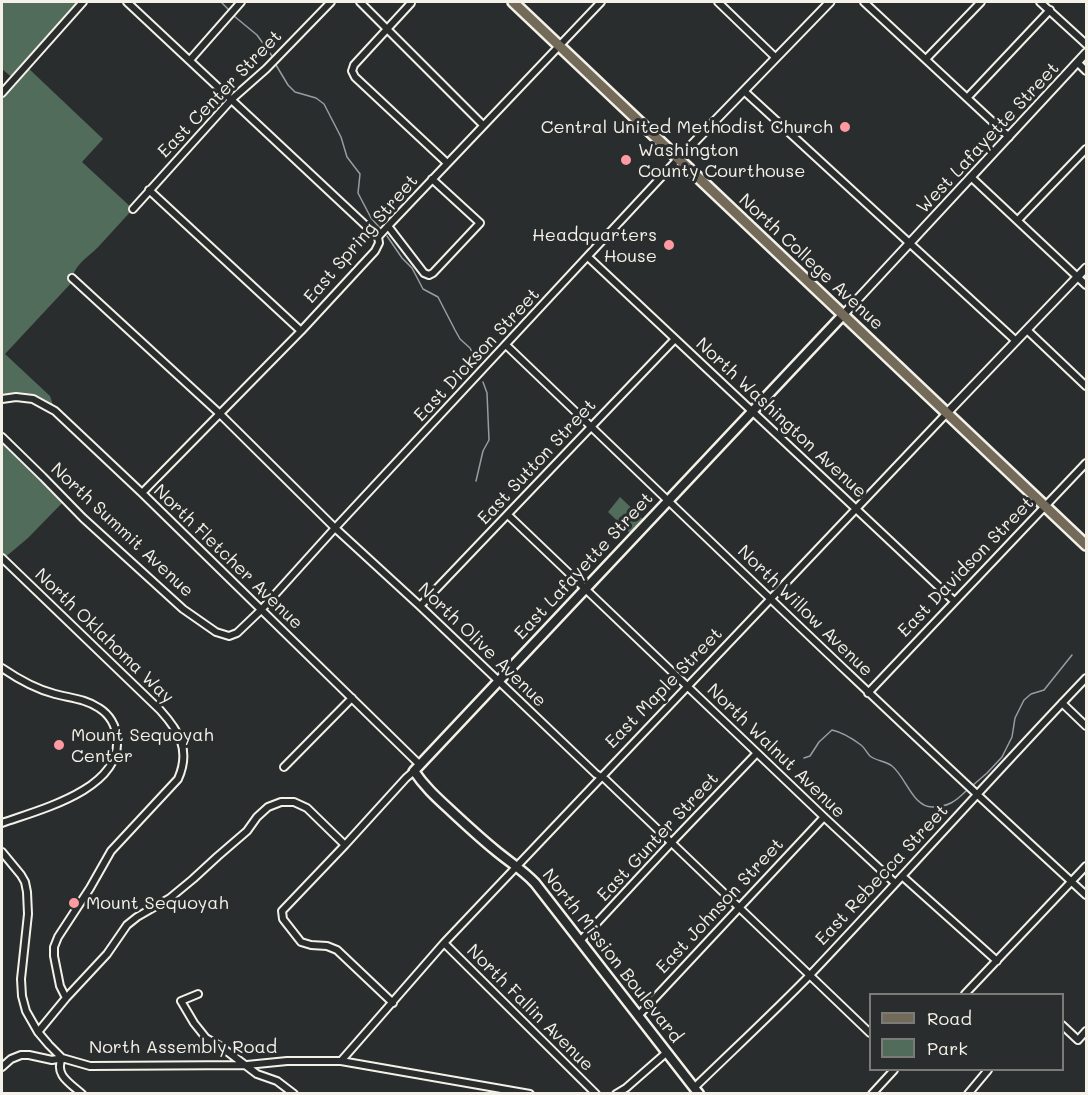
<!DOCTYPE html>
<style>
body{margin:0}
#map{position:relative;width:1088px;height:1095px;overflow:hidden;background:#2a2d2e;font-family:Mali,sans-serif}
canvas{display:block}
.frame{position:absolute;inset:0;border:3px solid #f4f1e8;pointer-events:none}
.legend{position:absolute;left:869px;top:993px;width:195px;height:78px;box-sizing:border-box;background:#2a2d2e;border:2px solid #7b7b78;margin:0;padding:8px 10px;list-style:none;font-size:18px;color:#f4f1e8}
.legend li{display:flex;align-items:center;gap:12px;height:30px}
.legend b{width:30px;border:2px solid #7b7b78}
</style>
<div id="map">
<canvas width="1088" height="1095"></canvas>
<div class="frame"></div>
<ul class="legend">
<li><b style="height:8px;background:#746a5a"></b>Road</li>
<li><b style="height:16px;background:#516c5b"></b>Park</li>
</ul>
</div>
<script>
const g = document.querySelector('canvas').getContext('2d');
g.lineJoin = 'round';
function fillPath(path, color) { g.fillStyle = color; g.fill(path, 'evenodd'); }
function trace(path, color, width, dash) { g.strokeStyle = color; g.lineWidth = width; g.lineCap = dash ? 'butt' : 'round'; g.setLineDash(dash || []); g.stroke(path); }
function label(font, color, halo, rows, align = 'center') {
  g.font = font + ' Mali,sans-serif'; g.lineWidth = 6; g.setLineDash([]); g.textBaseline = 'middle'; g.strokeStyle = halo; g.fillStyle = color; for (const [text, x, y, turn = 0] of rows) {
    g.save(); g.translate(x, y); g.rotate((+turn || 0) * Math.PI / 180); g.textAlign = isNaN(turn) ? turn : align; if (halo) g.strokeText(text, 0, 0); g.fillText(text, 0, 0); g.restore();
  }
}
fillPath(new Path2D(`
 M 2,2 L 83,2 L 26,66 L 103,139 L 82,162 L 133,209 C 122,221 111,233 100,245 C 89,257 77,262 72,278 L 74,280 L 5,354 L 50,396 L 55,411 L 28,394 L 2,396 L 2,93 L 14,79 L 2,69 Z
 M 2,437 L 65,500 L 28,538 L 3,559 L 2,558 Z
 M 620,497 L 647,523 L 634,537 L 608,512 Z`), '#516c5b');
trace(new Path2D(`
 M 221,2 L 229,10
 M 234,16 L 257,35 L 272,56
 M 276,65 L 288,85 L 295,92 L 316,98 L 324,104 L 341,137 L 347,157 L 360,174 L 358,193 L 371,218 L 380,228
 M 387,236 L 402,258 L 412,268 L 423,289 L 438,297 L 455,330 L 460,339 L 470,348 L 473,354 L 472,369
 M 476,481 L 483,451 L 489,440 L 487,393 L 483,382
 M 804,758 L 810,756 L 819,742 L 832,730 C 841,732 853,739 861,745 C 865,748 867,753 870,756 C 876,761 886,761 892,766 C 906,777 913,808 933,807 C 948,807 956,801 966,791
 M 972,786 L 987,773 L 1002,757 L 1012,737 L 1015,718 L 1024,700 L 1031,694 L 1044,690 L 1072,655`), '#969ea2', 1.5);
const minor = new Path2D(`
 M 127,2 L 378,237
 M 360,2 L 483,125
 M 410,2 L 411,3 L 354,65 L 352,71 L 355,77 L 447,163
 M 718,2 L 775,57
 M 864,2 L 1009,137
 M 1040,2 L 1086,44
 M 926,59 L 981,2
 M 190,60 L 241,2
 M 1078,63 L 1086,71
 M 744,91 L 1016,341
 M 2,93 L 83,2
 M 967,98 L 1050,10
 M 972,178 L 1086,285
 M 149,190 L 301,331
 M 133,209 L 232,99 L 266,69 L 331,2
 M 1018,220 L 1086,149
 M 388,226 L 424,273 L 429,275 L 433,273 L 480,223 L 432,179
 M 588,257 L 954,601
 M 72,278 L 220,414 L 335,528 L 420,606 L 596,774 L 605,779 L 870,1033
 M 1027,330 L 1086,386
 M 506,345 C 699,530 889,715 1086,895
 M 2,399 L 16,397 L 33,399 L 55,411 L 142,493 L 420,765
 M 2,437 L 43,477 L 83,518 L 183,609 L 216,632 L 229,636 L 237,633 L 261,610 L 335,528 L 678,159
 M 142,493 L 301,331 L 375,251 L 379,243 L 378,237 L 388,226 L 601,2
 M 508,515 L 824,817 L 895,883
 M 2,558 L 160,710 C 179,731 191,750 178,779 L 111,851 L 90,888 L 58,937 L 54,947 L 54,956 L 60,986 L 66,998
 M 420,606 L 675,339
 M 2,668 C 18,679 36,689 55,694 C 70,698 86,699 99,708 C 110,715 116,726 117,739 C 121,790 38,810 2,823
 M 868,693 L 1086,463
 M 1062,703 L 1086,726
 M 284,767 L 352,698
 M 2,852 L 21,875 L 25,882 L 27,892 L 28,914 L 21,979 L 22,996 L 26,1011 L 38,1032 L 49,1045 L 62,1058 L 90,1066 L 247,1065 L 287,1061 L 341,1061 L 530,1094
 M 902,876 L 997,961
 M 580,941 L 671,843 L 757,753
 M 444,943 L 596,1094
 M 198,994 L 181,1001 L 194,1023 L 206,1038 L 220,1046 L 257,1074 L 277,1081 L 294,1094
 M 965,994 L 1086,866
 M 393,1003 L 337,950 L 327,946 L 311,945 L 301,942 L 283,919 L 282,911 L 345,845 L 406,778 L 414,771
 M 638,1016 L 824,817
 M 1062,1025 L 1078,1040 L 1086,1031
 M 38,1032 L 66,998 L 107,954 L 127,925 L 137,917 L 170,898 L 193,879 L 218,856 L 247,831 L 257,817 L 268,807 L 281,802 L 294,802 L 307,808 L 345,845
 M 62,1058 C 54,1075 70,1083 82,1094
 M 341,1061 L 444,943 L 947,413
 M 2,1067 L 11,1059 L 21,1055 L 29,1055 L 52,1060 L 62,1058
 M 694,1088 C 733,1050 773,1013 811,974 C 904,876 993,775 1086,678
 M 616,1094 L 626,1088 L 666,1053
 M 872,1094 L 894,1070
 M 968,1094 L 988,1070`);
const tertiary = new Path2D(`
 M 678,159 L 830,2
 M 843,315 L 1086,53
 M 947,413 L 1086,268`);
const secondary = new Path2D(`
 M 699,1094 L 535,883 C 523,870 508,861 495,850 C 479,837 464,823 449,809 C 436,797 424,786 414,771 L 843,315`);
const primary = new Path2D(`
 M 513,2 L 1086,545`);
trace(minor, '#f4f1e8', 10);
trace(tertiary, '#f4f1e8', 11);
trace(secondary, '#f4f1e8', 13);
trace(primary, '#f4f1e8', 14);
trace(minor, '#2a2d2e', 6);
trace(tertiary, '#2a2d2e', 7);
trace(secondary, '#2a2d2e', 8);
trace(primary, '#746a5a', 9);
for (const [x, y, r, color] of [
 [845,127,6,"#ff9aa2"],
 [626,160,6,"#ff9aa2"],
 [669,245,6,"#ff9aa2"],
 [59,745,6,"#ff9aa2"],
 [74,903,6,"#ff9aa2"]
]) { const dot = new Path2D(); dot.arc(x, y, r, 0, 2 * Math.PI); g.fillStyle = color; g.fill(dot); trace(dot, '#2a2d2e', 2); }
label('18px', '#f4f1e8', '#2a2d2e', [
 ["East Center Street",220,94,-46],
 ["West Lafayette Street",988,138,-47],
 ["East Spring Street",361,239,-49],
 ["North College Avenue",811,262,43],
 ["East Dickson Street",477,355,-47],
 ["North Washington Avenue",781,418,43],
 ["East Sutton Street",537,462,-47],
 ["North Summit Avenue",122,530,43],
 ["North Fletcher Avenue",228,557,44],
 ["East Lafayette Street",584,566,-47],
 ["East Davidson Street",966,567,-46],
 ["North Willow Avenue",805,611,44],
 ["North Oklahoma Way",104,636,44],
 ["North Olive Avenue",482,645,44],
 ["East Maple Street",664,688,-46],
 ["North Walnut Avenue",776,751,44],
 ["East Gunter Street",658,837,-47],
 ["East Rebecca Street",882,875,-47],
 ["East Johnson Street",720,906,-47],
 ["North Mission Boulevard",612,956,52],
 ["North Fallin Avenue",530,1008,45],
 ["North Assembly Road",183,1047]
]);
label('18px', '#f4f1e8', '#2a2d2e', [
 ["Central United Methodist Church",833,127,"right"],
 ["Washington",638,150],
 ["County Courthouse",638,171],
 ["Headquarters",657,235,"right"],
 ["House",657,256,"right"],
 ["Mount Sequoyah",71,735],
 ["Center",71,756],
 ["Mount Sequoyah",86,903]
], 'left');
</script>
